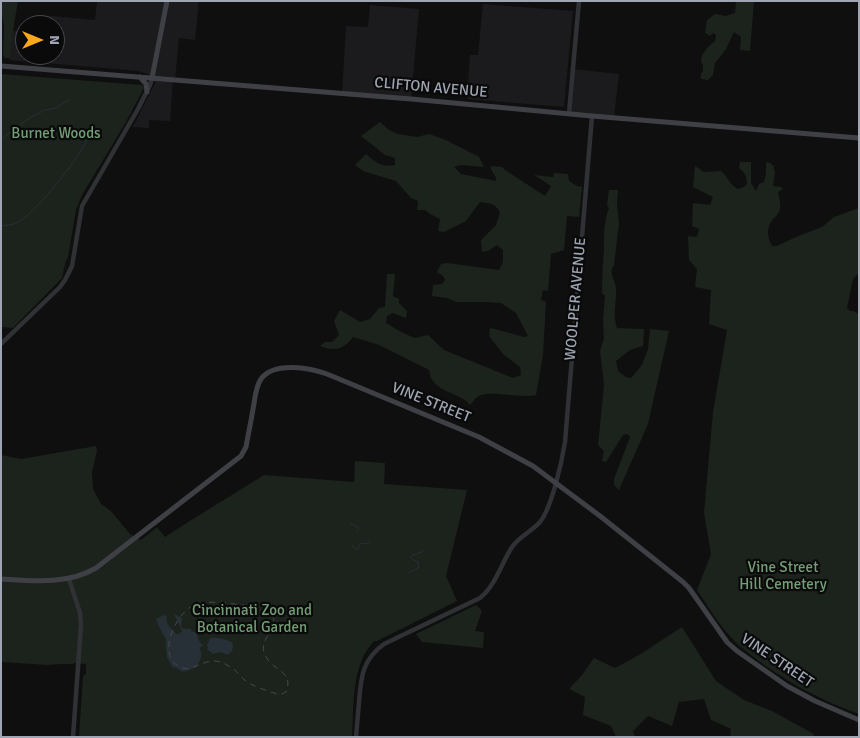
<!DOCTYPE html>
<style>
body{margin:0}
#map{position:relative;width:860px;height:738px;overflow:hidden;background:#0f0f10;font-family:Signika,sans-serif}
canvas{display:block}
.frame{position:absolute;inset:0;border:2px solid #9fa5b2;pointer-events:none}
.north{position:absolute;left:15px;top:15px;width:50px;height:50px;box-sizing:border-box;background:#0a0a0b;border:1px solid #46484e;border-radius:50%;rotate:90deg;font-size:14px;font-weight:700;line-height:20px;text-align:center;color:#9fa5b2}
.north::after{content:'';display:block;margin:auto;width:18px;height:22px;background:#fba81c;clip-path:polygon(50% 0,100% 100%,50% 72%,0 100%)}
</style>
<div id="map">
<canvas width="860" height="738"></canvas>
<div class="frame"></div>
<div class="north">N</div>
</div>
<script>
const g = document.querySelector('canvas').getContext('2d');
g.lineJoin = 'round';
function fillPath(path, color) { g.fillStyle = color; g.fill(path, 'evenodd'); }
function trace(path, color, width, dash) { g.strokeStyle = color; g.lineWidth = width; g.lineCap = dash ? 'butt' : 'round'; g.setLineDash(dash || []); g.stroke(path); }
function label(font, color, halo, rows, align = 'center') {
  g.font = font + ' Signika,sans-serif'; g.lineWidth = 4.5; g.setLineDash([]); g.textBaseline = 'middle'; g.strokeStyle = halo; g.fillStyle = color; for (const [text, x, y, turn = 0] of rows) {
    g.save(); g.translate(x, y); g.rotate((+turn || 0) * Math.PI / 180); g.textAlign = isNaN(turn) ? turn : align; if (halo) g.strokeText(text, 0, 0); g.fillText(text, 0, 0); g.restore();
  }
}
fillPath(new Path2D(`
 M 97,1 L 199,1 L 195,40 L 179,38 L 175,80 L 173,80 L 170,121 L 149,120 L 149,128 L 133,127 L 155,83 L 153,77 L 145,73 L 140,72 L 139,71 L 9,60 L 13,31 L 25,32 L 25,55 L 55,55 L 55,25 L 40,25 L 41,15 L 95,20 Z
 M 483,4 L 573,11 L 564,107 L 467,99 L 470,55 L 478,55 Z
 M 370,5 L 419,9 L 411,99 L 342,93 L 346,26 L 368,27 Z
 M 573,69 L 619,74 L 614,117 L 569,113 Z`), '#1b1b1d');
fillPath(new Path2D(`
 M 1,1 L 18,1 L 14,24 L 10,58 L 5,58 L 3,55 L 4,26 L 1,10 Z
 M 736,1 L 754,1 L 750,51 L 740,50 L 741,37 L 734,32 L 726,49 L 715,63 L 713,75 L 708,80 L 701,79 L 701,74 L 703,71 L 703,64 L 701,63 C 701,52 708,47 715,41 L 716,35 L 713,33 L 710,36 L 705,33 L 707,20 L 715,14 L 726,16 L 735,13 Z
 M 1,74 L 142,85 L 144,88 L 126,122 L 82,195 L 76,210 L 68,257 L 65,264 L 62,278 L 13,328 L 1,327 Z
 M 380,122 L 389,130 L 398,134 L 417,137 L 429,134 L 446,140 L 479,157 L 484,167 L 461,165 L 454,167 L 461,174 L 496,181 C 497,175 490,172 491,166 L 502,167 L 505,170 L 545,196 L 551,186 L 534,175 L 553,177 L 554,173 L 568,174 L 569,181 L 577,186 L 582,187 L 579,217 L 567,216 L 564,250 L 551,254 L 548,291 L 543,290 L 541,300 L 546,302 L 543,355 L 536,395 C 521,399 489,390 479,396 C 476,397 473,402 470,405 C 462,394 443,394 433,381 C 430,379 430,373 429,370 L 379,345 L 353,337 C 344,349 335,352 320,346 L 325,342 L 332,342 L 339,335 L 334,321 L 340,310 L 360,322 L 370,319 L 379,308 L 385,307 L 387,274 L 395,274 L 393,296 L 399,299 L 399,303 L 407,311 L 406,318 L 393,313 L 387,316 L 386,323 L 403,333 L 415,338 L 428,335 L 444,350 L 513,378 L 521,375 L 520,367 L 503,354 L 489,336 L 490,328 L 495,329 L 524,337 L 528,336 L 516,313 L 501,303 L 486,302 L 456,302 L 447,298 L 432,296 L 433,285 L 442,284 L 445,280 L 443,276 L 437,272 L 441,264 L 447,263 L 499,270 L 503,262 L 503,250 L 497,245 L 488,251 L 482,252 L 481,240 L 496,225 L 500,213 C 497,204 489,203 480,202 L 466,221 L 444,232 L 438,231 L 440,219 L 430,214 L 425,210 L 417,210 L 418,201 L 411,198 L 396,181 L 363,171 L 355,165 L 366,154 C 375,162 382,168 395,165 L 395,158 L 385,155 L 361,136 Z
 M 740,162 L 751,162 L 751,183 L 756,191 L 759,184 L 764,182 L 766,173 L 766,162 L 770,163 L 774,166 L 774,170 L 775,171 L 773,186 L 781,187 L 783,189 L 778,192 C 779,197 781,203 780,209 C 779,213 776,216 773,219 C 766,228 767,236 772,246 L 777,246 L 796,237 L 822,227 L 834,217 L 859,208 L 859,273 L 853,279 L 847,308 L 850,311 L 853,311 L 859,314 L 859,714 C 820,700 783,680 751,655 C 744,649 736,644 731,637 C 719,625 707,605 697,590 L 711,554 L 704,513 L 713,412 L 727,330 L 709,324 L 711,290 L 695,287 L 697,269 L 689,260 L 688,236 L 697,237 L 699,229 L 692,226 L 693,203 L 710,205 L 713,197 L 693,187 L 695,166 L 704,172 L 721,171 C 728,177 729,184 738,189 L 744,187 L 747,184 C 747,177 745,172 739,168 Z
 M 609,190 L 618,190 L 617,205 L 619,223 L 614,265 C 608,273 615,279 616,288 C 617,301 612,315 617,328 L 644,329 L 643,346 L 630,350 L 616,361 L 618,371 L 626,377 L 631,378 L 642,365 L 648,349 L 650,329 L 669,331 L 648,424 L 619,490 L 614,485 L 614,479 L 630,437 L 629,435 L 626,434 L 623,435 L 606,462 L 602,461 L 604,451 L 598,445 L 603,396 L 604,384 L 600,351 L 604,339 L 603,321 L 605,295 L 602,294 C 602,278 603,262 604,247 C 604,233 604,221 609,208 L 607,205 Z
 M 96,446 L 97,451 L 92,472 L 93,489 L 101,504 L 111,511 L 130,534 L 141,540 L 157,527 L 165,537 L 185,524 L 264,475 L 354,482 L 355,461 L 385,463 L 384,484 L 467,490 L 446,576 L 457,601 L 377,641 L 374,641 C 351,665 354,706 352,737 L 79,737 L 83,676 L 86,674 L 86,664 L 74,663 L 73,664 L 62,664 L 48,665 L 1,662 L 1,455 L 21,459 Z
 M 476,605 L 482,611 L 475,631 L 484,632 L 483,648 L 422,642 L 416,634 Z
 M 682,627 L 716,681 L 744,700 L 772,711 L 814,734 L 813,737 L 730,737 L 731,729 L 711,720 L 704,699 L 679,702 L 672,726 L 648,716 L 633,731 L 635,737 L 616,737 L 611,726 L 583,715 L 585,697 L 569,689 L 582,675 L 594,658 L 615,668 L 639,655 Z`), '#1b231c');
fillPath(new Path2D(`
 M 174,614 L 182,618 L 181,627 L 184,629 L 191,629 L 191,631 L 197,633 C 198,642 201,643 207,649 L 208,648 L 207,645 L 210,638 C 217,637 225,639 232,642 C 234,647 233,650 229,654 L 226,654 L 221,652 L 213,654 L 203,646 L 201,646 L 200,649 C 203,656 200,661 196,667 L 191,669 L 191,670 C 183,672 182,673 176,667 L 173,668 L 167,657 L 166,648 L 166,639 L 159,627 L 156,619 L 164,615 L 167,616 C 164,623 172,629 176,634 L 179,634 L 182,631 Z`), '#273036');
trace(new Path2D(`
 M 3,139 L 9,133 L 31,117 L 45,110 L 56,108 L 70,99
 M 1,226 C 8,225 14,225 20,221 C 37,211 83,154 89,135 C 90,131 90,127 91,123
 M 350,523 L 359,528 L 357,532
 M 352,545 L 356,549 L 359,549 L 359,544 L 369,543
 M 409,573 L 419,567 L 418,562 L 413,560 L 410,557 L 413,555 L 422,552 L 423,551`), '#273036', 1);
trace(new Path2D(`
 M 569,113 L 579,1
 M 1,344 L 60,287 L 65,280 L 72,266 L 82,206 L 138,109 L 150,85 L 152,78
 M 69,579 L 80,613 L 81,625 L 73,737
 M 356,737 C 357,725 358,713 359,702 C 361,677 362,660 384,644 L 480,598 C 496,585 501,564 512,547 C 519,537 532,531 540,522 C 552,507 562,461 565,442 L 592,116`), '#303135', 4.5);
trace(new Path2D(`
 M 1,66 L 411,99 L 592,116 L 859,138
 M 140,77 L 146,84 L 147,92
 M 152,78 L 167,1
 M 1,579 C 33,581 67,585 96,568 L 241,456 L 246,447 C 248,435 251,422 253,409 C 255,400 255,388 261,379 C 274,361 310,368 327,374 L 479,437 L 533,466 L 600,516 L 683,582 L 689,588 L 727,642 L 737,651 L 787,686 L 815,701 L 859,720`), '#3e4045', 5);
trace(new Path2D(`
 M 220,602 C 229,604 262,606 267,610 C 286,625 259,636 264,652 C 270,672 295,669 286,692 C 282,694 282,694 278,694 C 272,693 250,685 246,681 C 240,677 236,669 229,666 C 225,664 219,661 215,661 C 202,660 190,674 178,666 C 157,653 176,613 194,605 C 201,601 212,603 220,602 Z`), '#47494e', 1, [6, 5]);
label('15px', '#9fa5b2', '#0a0a0b', [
 ["CLIFTON AVENUE",431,88,5],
 ["WOOLPER AVENUE",576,299,-85],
 ["VINE STREET",431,403,22],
 ["VINE STREET",777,661,34]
]);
label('15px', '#749f75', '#0a0a0b', [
 ["Burnet Woods",56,134],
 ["Vine Street",783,568],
 ["Hill Cemetery",783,585],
 ["Cincinnati Zoo and",252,611],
 ["Botanical Garden",252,628]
]);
</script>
